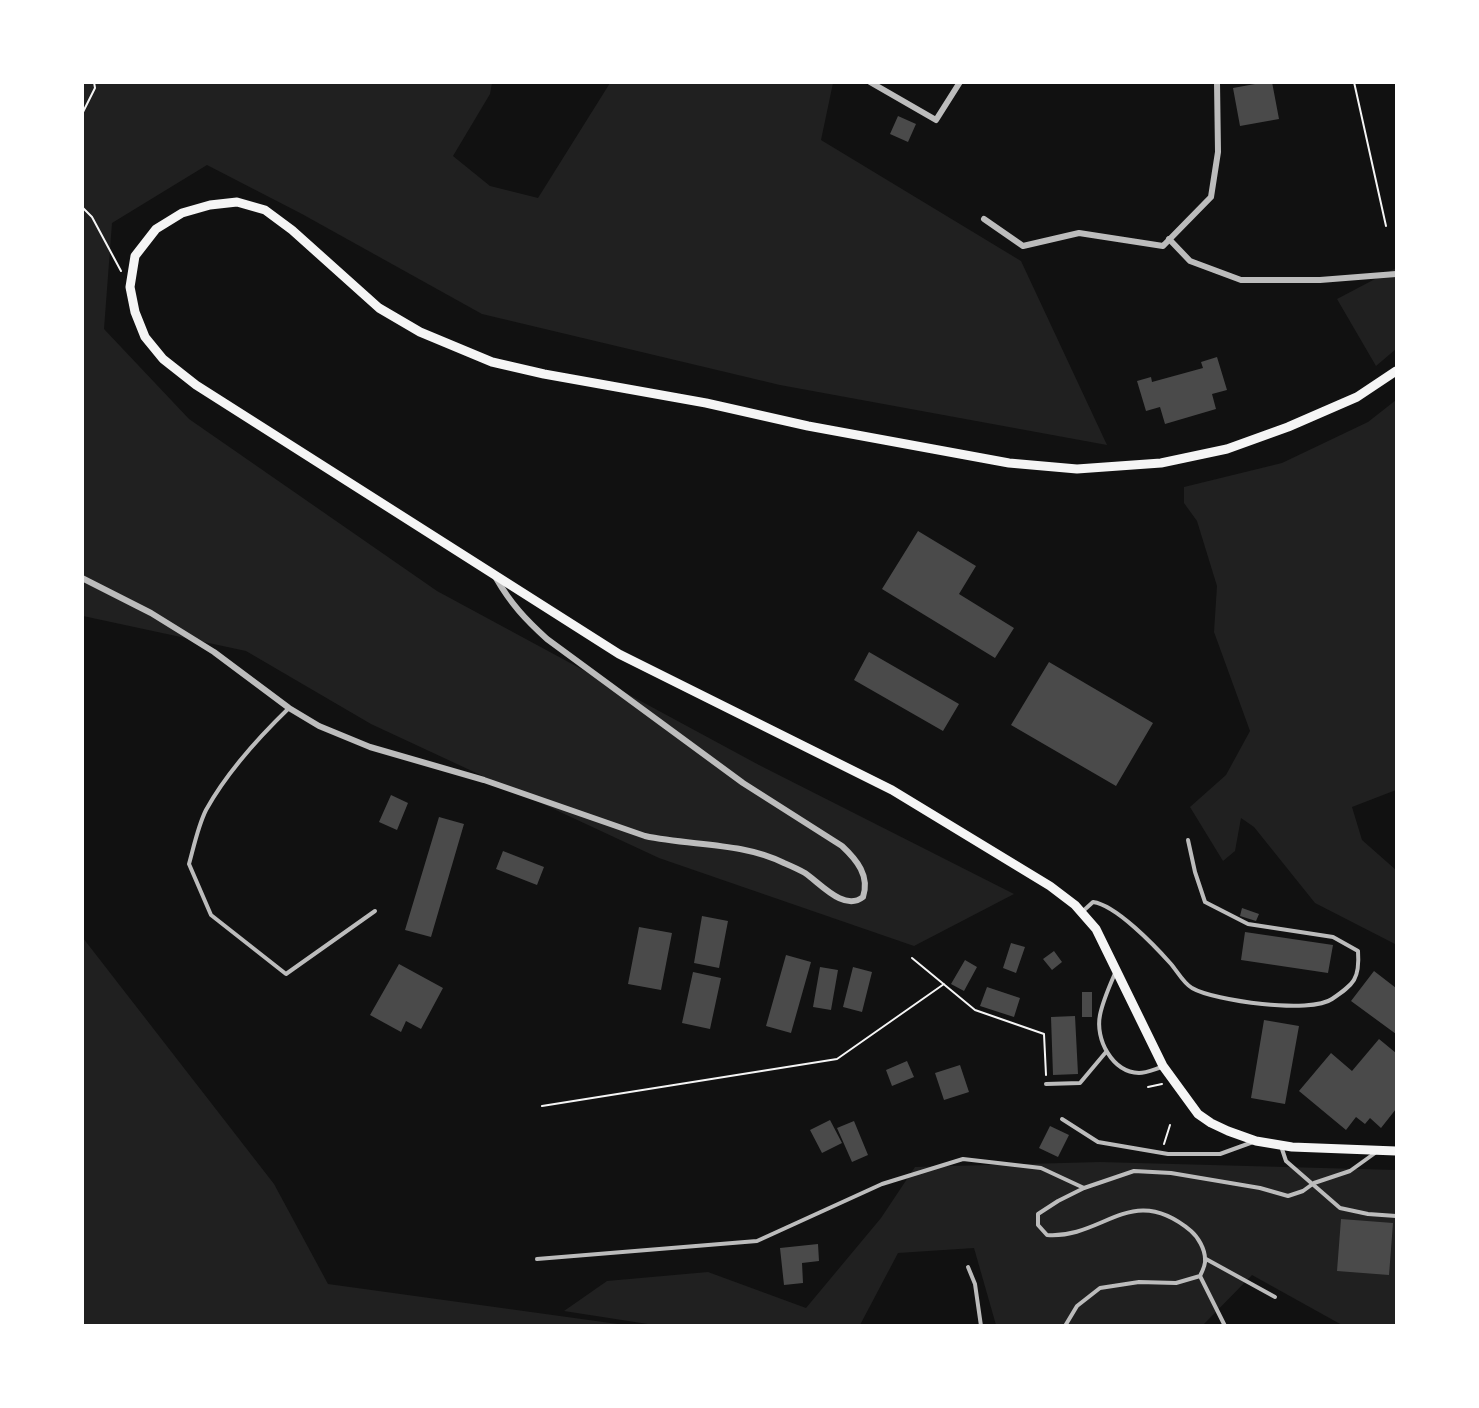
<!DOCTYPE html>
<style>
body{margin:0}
#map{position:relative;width:1479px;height:1408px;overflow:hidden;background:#111;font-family:Barlow,sans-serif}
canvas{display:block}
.frame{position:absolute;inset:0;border:84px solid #fff;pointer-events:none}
</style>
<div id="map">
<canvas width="1479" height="1408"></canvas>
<div class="frame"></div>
</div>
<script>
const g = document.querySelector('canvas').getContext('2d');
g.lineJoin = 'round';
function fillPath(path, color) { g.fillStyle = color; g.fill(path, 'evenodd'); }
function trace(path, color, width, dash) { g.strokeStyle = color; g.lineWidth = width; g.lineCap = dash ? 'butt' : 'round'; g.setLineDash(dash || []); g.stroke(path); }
fillPath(new Path2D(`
 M 83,83 L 492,83 L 490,94 L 453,156 L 490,186 L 538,198 L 610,83 L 833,83 L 821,140 L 1021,261 L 1107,445 L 780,385 L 482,314 L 302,214 L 207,165 L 112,223 L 104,329 L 189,419 L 437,591 L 759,765 L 1014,894 L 914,946 L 659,858 L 371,724 L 246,651 L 83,616 Z
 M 1396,268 L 1396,349 L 1376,366 L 1337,299 Z
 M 1396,400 L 1396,790 L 1352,807 L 1362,840 L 1396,870 L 1396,943 L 1395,944 L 1315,903 L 1254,827 L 1241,818 L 1235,851 L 1223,861 L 1190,807 L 1226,775 L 1250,731 L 1214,632 L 1217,586 L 1197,521 L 1184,503 L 1184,487 L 1282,463 L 1368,422 Z
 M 83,938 L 274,1184 L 328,1284 L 625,1325 L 83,1325 Z
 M 1100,1162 L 1396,1170 L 1396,1325 L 1342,1325 L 1252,1275 L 1203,1325 L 996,1325 L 974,1248 L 898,1253 L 860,1325 L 654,1325 L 564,1311 L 607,1281 L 708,1272 L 806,1308 L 881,1218 L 915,1167 Z`), '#202020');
fillPath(new Path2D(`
 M 1266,82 L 1272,82 L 1279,119 L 1240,126 L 1233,88 Z
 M 898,116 L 916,124 L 908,142 L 890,134 Z
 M 1217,357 L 1227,390 L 1212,394 L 1216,409 L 1165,424 L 1160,407 L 1146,411 L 1137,381 L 1151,377 L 1152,382 L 1203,368 L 1201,362 Z
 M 918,531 L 976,566 L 959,594 L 1014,628 L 995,658 L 882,589 Z
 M 869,652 L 959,704 L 943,731 L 854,680 Z
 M 1049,662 L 1153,723 L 1116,786 L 1011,725 Z
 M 391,795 L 408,803 L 397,830 L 379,822 Z
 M 439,817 L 464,824 L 431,937 L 405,930 Z
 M 503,851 L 544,867 L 537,885 L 496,869 Z
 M 1242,908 L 1259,914 L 1256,921 L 1240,916 Z
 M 702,916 L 728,921 L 719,968 L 694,963 Z
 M 639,927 L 672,933 L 661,990 L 628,984 Z
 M 1245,932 L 1333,945 L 1328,973 L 1241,960 Z
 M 1011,943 L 1025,947 L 1016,973 L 1003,968 Z
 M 1054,951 L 1062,962 L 1052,970 L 1043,959 Z
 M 786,955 L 811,962 L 791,1033 L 766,1026 Z
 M 965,960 L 977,967 L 964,991 L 951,984 Z
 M 399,964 L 443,988 L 421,1029 L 406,1021 L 401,1032 L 370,1015 Z
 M 820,967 L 838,970 L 831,1010 L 813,1007 Z
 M 853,967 L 872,972 L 862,1012 L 843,1007 Z
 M 1374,971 L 1396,988 L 1396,1034 L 1351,1001 Z
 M 693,972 L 721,978 L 710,1029 L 682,1023 Z
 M 987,987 L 1020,998 L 1014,1017 L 980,1006 Z
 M 1082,992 L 1092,992 L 1092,1017 L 1082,1017 Z
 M 1075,1016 L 1078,1074 L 1053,1075 L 1051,1017 Z
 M 1264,1020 L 1299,1026 L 1285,1104 L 1251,1098 Z
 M 1379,1039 L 1396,1053 L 1396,1109 L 1381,1128 L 1370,1118 L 1365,1124 L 1356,1117 L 1346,1130 L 1299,1091 L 1331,1053 L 1352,1071 Z
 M 907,1061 L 914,1077 L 892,1086 L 886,1070 Z
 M 960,1065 L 969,1092 L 944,1100 L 935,1073 Z
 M 830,1120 L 842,1143 L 822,1153 L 810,1130 Z
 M 854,1121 L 868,1155 L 852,1162 L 837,1128 Z
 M 1050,1126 L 1069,1135 L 1058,1157 L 1039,1148 Z
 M 1341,1219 L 1393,1223 L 1389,1275 L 1337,1271 Z
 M 818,1244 L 819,1261 L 802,1263 L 803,1283 L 784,1285 L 780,1248 Z`), '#4a4a4a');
trace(new Path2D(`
 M 1354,82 L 1386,226
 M 82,114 L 95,88 L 94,82
 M 82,207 L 92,217 L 121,271
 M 912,958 L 975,1010 L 1044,1034 L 1046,1075
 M 1148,1087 L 1162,1084
 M 542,1106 L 837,1059 L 944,984
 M 1164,1144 L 1170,1125`), '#f5f5f5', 2);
trace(new Path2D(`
 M 289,708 C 258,738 227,772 206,810 C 198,826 194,846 189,864 L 211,915 L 286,974 L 375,911
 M 1082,912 L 1093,902 C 1116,905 1155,946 1171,964 C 1177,971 1184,984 1192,988 C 1214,1001 1311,1014 1332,999 C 1354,984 1360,979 1358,951 L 1333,937 L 1248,924 L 1205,902 L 1195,872 L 1188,840
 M 1116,971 C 1110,985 1103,1000 1100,1015 C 1095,1039 1112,1072 1139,1073 C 1146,1073 1155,1069 1162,1067
 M 1046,1084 L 1080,1083 L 1106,1052
 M 1062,1119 L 1098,1142 L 1168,1154 L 1220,1154 L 1253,1142
 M 1281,1146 L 1286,1161 L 1340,1208 L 1368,1214 L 1396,1216
 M 537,1259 L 757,1241 L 882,1184 L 963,1159 L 1041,1168 L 1084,1188
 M 1206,1259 L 1275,1297
 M 968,1267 L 975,1284 L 981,1326
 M 1200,1276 L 1225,1326
 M 1065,1326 L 1077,1306 L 1100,1288 L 1139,1282 L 1176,1283 L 1200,1276 C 1202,1272 1206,1264 1205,1259 C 1205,1249 1198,1237 1191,1231 C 1131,1181 1104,1239 1047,1235 L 1038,1225 L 1038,1214 L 1058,1201 L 1084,1188 L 1134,1171 L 1171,1173 L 1260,1188 L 1288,1196 L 1303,1191 L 1314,1183 L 1350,1171 L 1375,1153`), '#bcbcbc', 4);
trace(new Path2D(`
 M 870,82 L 936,120 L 960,82
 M 984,219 L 1023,246 L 1079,233 L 1163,246 L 1211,197 L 1218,152 L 1217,82
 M 1169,239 L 1190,261 L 1241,280 L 1320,280 L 1396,274
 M 82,578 L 151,613 L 214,652 L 289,708 L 319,726 L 370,747 L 484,780 L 645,836 C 691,846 742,842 784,863 C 791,866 798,869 805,873 C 820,883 844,912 863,897 C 870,876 857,860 842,846 L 743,783 L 547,639 C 525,619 511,604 496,578`), '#bcbcbc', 6);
trace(new Path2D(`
 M 1396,371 L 1357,397 L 1288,427 L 1227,449 L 1161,463 L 1077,469 L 1009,463 L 808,426 L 706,403 L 544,374 L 492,362 L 420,332 L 379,308 L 292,230 L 265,210 L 237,202 L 210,205 L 182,213 L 156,229 L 135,256 L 130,287 L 135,312 L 145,337 L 163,359 L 196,385 L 619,654 L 892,790 L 1050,886 L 1075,905 L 1096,929 L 1163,1066 L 1198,1114 L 1211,1123 L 1228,1131 L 1256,1141 L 1292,1147 L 1396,1151`), '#f5f5f5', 9);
</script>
